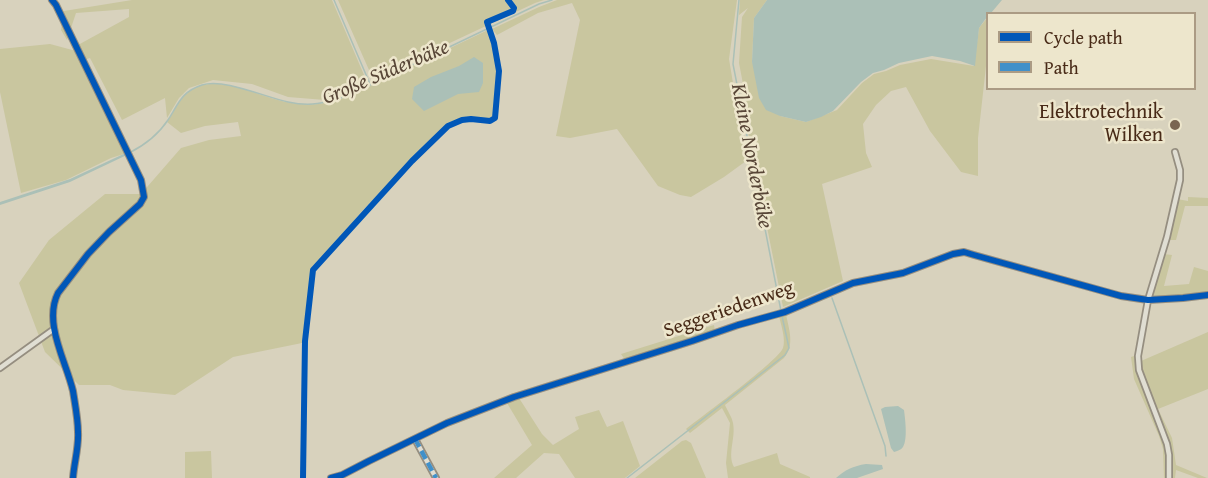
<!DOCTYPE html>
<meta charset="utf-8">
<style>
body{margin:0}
#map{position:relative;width:1208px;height:478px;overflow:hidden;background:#d8d2bd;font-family:"Gentium Book Plus",serif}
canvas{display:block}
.legend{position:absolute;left:986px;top:12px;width:210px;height:78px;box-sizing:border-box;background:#ede6cc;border:2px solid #ab9b84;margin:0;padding:8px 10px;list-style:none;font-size:18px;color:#482a17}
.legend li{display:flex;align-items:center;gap:12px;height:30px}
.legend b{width:30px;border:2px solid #ab9b84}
</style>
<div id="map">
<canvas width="1208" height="478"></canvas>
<ul class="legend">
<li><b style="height:8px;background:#0057b8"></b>Cycle path</li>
<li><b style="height:8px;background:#4190c9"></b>Path</li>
</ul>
</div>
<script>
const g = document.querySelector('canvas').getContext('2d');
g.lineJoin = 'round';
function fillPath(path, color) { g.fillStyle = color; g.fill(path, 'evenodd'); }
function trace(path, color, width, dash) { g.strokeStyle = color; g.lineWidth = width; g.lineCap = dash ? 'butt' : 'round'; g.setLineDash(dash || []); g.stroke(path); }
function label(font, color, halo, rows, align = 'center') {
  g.font = font + ' "Gentium Book Plus",serif'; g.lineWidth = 5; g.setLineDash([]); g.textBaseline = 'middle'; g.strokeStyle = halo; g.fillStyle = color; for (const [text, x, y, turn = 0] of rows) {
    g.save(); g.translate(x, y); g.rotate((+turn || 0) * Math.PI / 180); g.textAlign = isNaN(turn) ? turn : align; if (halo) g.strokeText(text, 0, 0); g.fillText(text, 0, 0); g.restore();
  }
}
fillPath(new Path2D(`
 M 132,0 L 332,0 L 367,82 L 325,100 L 288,97 L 252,84 L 213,80 L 189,88 L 179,98 L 167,118 L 165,98 L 122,120 L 90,58 L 84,60 L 78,45 L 129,17 L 129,9 L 76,13 L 67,40 L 61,30 L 64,11 Z
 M 338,0 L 544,0 L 535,3 L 373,79 Z
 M 557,0 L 737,0 L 729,59 L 746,161 L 724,177 L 691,197 L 680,195 L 658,186 L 617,129 L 570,138 L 556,136 L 580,20 L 572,3 L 538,13 L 497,35 L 492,29 L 539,7 Z
 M 740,0 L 767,0 L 754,18 L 752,62 L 780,116 L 806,122 L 837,110 L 862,83 L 874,74 L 886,71 L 900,65 L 931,59 L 974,66 L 979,28 L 987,18 L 987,57 L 978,138 L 978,176 L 961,172 L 930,131 L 906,87 L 891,91 L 876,105 L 863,124 L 866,153 L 872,167 L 822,184 L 843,281 L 783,307 L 748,132 L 752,131 L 739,63 L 742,17 L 748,8 L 739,15 Z
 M 488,30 L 495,58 L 497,72 L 494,115 C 487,124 477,118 466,119 C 459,119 453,121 447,124 L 364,209 L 312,269 L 302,343 L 233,357 L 175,395 L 123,390 L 110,385 L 79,385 L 45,352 L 19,283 L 49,240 L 105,194 L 141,194 L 181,148 L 209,140 L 241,136 L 238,122 L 205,126 L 181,133 L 167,122 C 174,112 178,100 188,92 C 217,70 260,99 292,103 C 315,106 325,104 347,97 Z
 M 50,44 L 76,51 L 127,153 L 111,158 L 66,180 L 21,193 L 0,92 L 0,49 Z
 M 1188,197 L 1208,198 L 1208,206 L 1185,206 L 1176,240 L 1169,240 L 1177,199 L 1188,201 Z
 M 1164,254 L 1172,255 L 1164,286 L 1189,284 L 1194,267 L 1208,271 L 1208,292 L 1201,295 L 1150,298 Z
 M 786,314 C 789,330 795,345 784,358 L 725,405 C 727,410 732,417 733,423 C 736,438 727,454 734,467 L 777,453 L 780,464 L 810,477 L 810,478 L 728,478 L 726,463 L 730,423 L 722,408 L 690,433 L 686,429 C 701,417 778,361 783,348 C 786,339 781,325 779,316 Z
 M 714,325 L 715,331 L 625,360 L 621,354 Z
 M 1208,332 L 1208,389 L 1158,409 L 1172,438 L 1176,465 L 1207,478 L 1198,478 L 1176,470 L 1175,478 L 1164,478 L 1163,449 L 1159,436 L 1134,379 L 1131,357 L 1140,354 L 1141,361 Z
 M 519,398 L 542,434 L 553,445 L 579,429 L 575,417 L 599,410 L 607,427 L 623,421 L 640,466 L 625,478 L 575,478 L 559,454 L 544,453 L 516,478 L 494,478 L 532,445 L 507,403 Z
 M 686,440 L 691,443 L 706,478 L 635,478 L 682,441 Z
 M 211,451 L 212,478 L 185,478 L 185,452 Z`), '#c9c69f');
fillPath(new Path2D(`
 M 767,0 L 1002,0 L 991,13 L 988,14 L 987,17 L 979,28 L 975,66 L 960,61 L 932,56 L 899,63 L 884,70 L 873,73 L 861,82 L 833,111 L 821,117 L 806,122 L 780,116 L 766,110 L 759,98 L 752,62 L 754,18 Z
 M 474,57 L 483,63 L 483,83 L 479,92 L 458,94 L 424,111 L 412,99 L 414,87 L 431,77 L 459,66 Z
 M 130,151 L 131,153 L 70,182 L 0,205 L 0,202 L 70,179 Z
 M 898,406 L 904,410 C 905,418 908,439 903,447 C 901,450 897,451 894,452 L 891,448 L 881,409 L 885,407 Z
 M 866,464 L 882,465 L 883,469 L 857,478 L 836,478 C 845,470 853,466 866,464 Z`), '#abc0b7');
trace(new Path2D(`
 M 334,0 L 370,84
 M 739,0 L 733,64 L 781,311
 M 129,153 C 145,145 158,135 168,120 C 179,103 181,92 202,85 C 224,78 264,97 288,102 C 312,107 324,103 347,96 L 539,4 L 552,0
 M 832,298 L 885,446 L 886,456
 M 627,478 L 785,355 L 789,348 L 782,316`), '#abc0b7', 1.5);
const street = new Path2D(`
 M 52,0 L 56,5 L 141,180 L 144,197 L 140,204 L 109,232 L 88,254 L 58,293 C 43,323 66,361 73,391 C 75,404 78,419 78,432 C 79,447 74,463 73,478
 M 0,368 L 54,329
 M 415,439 L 436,478
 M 331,478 L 342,475 L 369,461 L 447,423 L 514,397 L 692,341 L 738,325 L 785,312 L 853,283 L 903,273 L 953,254 L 964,252 L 974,255 L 1121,296 L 1148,300 L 1183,298 L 1208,295
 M 1169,478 L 1169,455 L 1167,444 L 1139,370 L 1138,356 L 1148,300 L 1167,237 L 1180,180 L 1180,170 L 1175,152`);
trace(street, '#958e80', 8);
trace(street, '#e0ded3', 4.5);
trace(new Path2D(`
 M 415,439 L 436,478`), '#4190c9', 4.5, [9, 4.5]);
trace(new Path2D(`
 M 52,0 L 56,5 L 141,180 L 144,197 L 140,204 L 109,232 L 88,254 L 58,293 C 43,323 66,361 73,391 C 75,404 78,419 78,432 C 79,447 74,463 73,478
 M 303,478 L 305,341 L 313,270 L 412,161 L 448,126 L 462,120 L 471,119 L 490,121 L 495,118 L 499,71 L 494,43 L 487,22 L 513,11 L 514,8 L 508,0
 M 331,478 L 342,475 L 369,461 L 447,423 L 514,397 L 692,341 L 738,325 L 785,312 L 853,283 L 903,273 L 953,254 L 964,252 L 974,255 L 1121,296 L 1148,300 L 1183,298 L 1208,295`), '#0057b8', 6);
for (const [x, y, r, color] of [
 [1175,125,6,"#7a6551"]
]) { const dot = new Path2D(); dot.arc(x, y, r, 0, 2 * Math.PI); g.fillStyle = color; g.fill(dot); trace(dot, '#ede6cc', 2); }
label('20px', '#482a17', '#ede6cc', [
 ["Elektrotechnik",1163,113],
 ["Wilken",1163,136]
], 'right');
label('20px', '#482a17', '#ede6cc', [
 ["Seggeriedenweg",729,310,-19]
]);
label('italic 21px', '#584637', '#ede6cc', [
 ["Große Süderbäke",386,73,-23],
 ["Kleine Norderbäke",751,156,79]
]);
</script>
